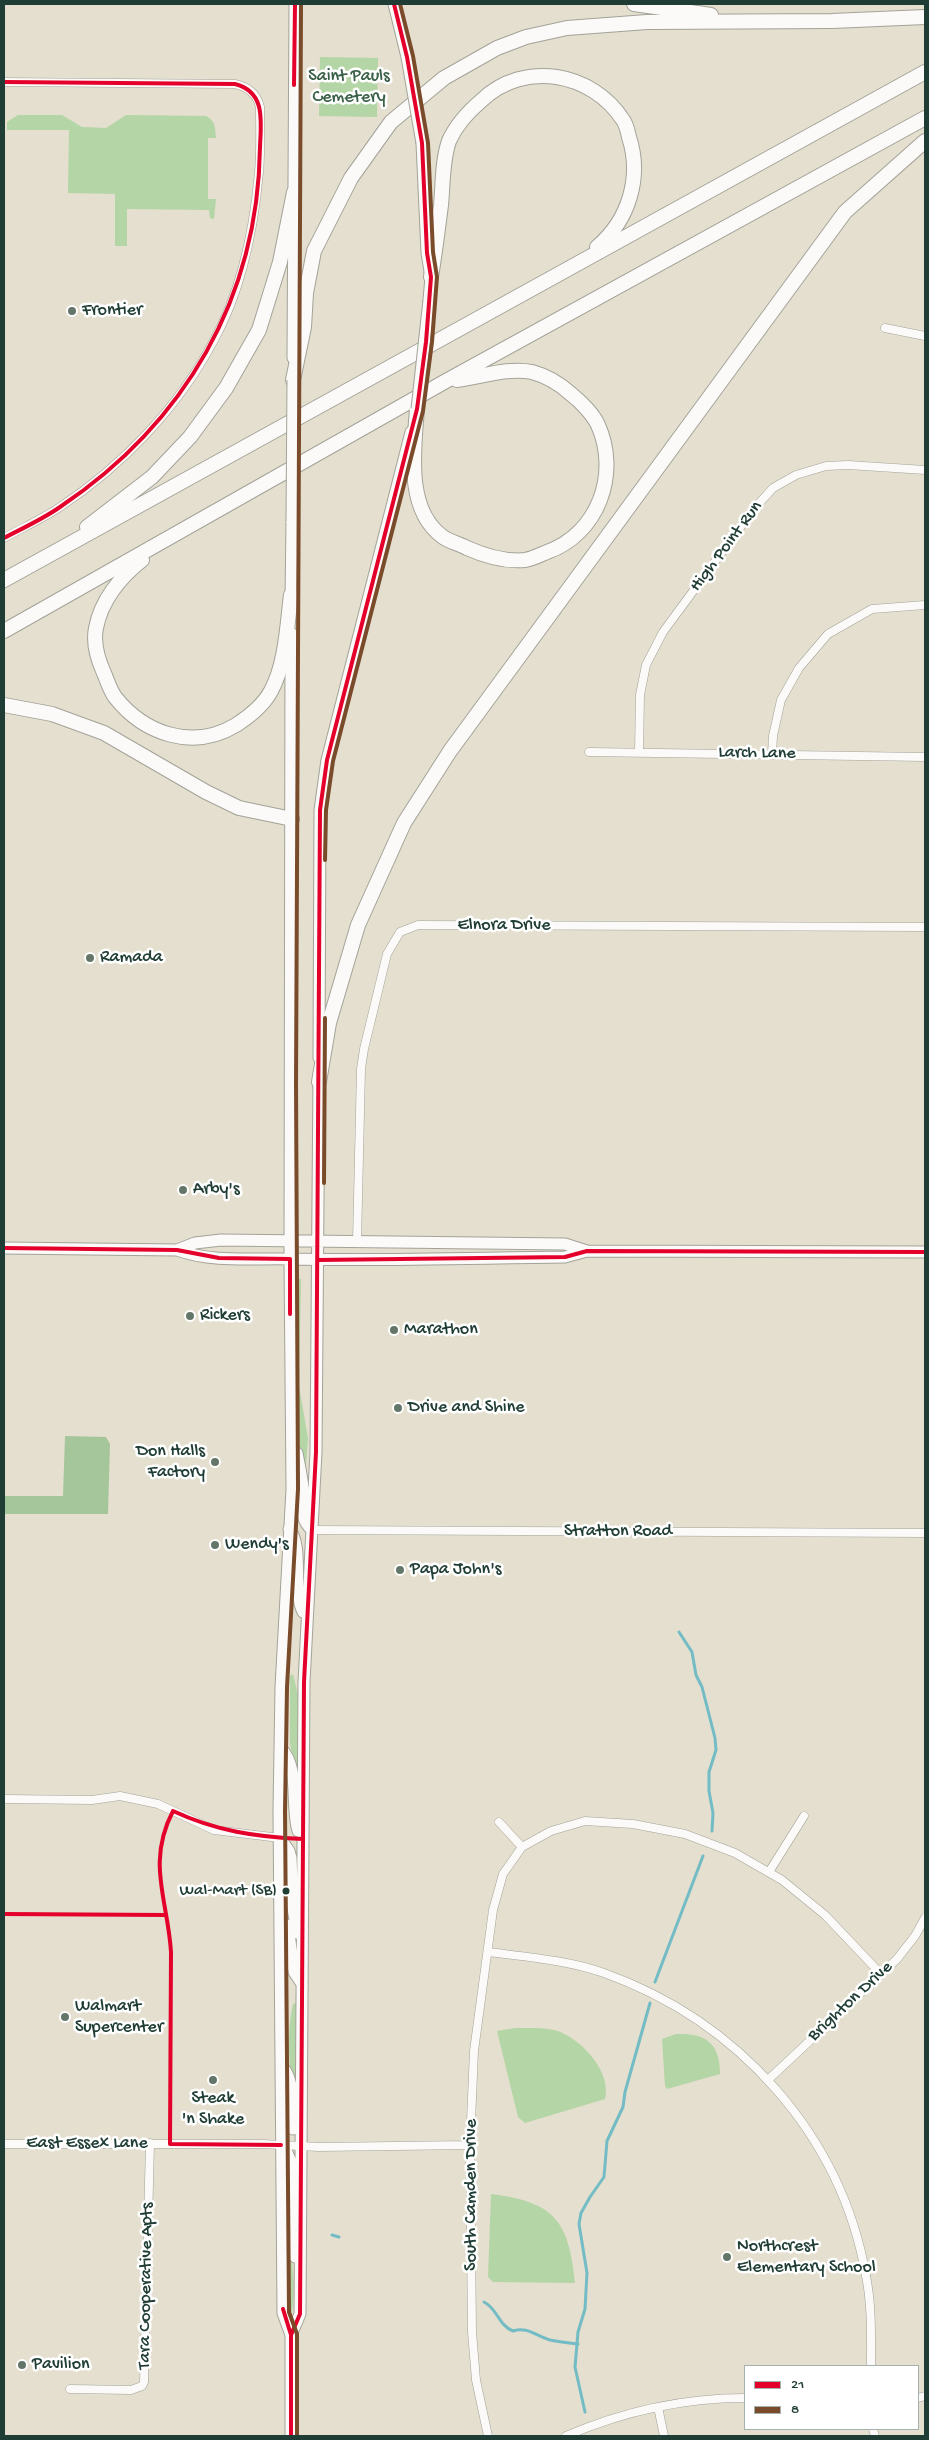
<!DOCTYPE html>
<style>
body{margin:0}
#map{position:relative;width:929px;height:2440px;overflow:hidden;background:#e4dfce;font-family:"Gochi Hand",sans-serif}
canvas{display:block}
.frame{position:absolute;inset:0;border:5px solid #1f3d34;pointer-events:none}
.legend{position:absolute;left:744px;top:2365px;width:175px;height:65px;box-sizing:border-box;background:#fff;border:1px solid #a5b1ae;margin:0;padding:6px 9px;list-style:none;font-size:15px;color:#1f3d34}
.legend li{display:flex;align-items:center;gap:10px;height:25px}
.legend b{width:25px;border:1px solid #a5b1ae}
</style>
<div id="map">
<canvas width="929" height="2440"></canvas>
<div class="frame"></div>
<ul class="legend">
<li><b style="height:6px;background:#e4002b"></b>21</li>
<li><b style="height:6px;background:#7a4b2a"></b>8</li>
</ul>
</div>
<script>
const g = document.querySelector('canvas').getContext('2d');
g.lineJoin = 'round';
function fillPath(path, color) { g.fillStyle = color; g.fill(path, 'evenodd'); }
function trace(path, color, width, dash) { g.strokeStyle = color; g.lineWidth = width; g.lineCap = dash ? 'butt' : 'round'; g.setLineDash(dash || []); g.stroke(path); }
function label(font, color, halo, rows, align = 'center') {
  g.font = font + ' "Gochi Hand",sans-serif'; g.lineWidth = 5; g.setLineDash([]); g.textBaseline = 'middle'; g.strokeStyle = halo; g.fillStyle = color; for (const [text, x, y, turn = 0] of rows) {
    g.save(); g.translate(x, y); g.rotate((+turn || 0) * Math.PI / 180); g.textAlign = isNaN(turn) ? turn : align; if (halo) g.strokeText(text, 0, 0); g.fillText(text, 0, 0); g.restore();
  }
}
fillPath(new Path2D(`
 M 320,57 L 378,58 L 377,117 L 319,116 Z
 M 18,115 L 62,115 L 82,127 L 106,128 L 126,115 L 206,116 C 216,121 215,128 216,138 L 208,138 L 208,199 L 216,199 L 214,219 L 210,218 L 209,210 L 127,209 L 127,246 L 115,246 L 115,194 L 68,193 L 69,130 L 7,130 L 7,122 Z
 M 297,1279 L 301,1279 L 299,1386 L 308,1438 L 305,1480 L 299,1439 Z
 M 293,1674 L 298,1695 L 297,1783 L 290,1743 L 290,1676 Z
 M 295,2003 L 296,2005 L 296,2097 L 294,2097 C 289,2065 286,2036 293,2004 Z
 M 515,2028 C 529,2028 545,2027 558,2031 C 582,2040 612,2072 605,2099 L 525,2123 L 518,2117 L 497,2031 Z
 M 676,2034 C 706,2033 720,2043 720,2074 L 667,2089 L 665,2086 L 662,2039 Z
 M 491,2194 C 554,2202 569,2220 575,2283 L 493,2282 L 488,2277 Z
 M 287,2238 L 289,2238 C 292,2263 296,2286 292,2312 L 289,2313 Z`), '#b4d5a5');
fillPath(new Path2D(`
 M 65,1436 L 106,1437 L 110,1444 L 108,1514 L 4,1514 L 4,1496 L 63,1496 Z`), '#a5c59b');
trace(new Path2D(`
 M 679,1632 L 692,1652 L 696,1675 L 702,1687 L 715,1738 L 716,1750 L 709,1772 L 709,1791 L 713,1813 L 712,1831
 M 655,1982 L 703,1856
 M 332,2235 L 339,2237
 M 484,2302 C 498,2309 498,2325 513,2331 C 527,2326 536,2336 550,2340 C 559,2342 568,2343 578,2344
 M 585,2412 L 575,2367 L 578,2332 L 585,2309 L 587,2273 L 579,2224 L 581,2213 L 590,2197 L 604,2177 L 607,2141 L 623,2107 L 625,2092 L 650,2003`), '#73bcc5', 3);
const minor = new Path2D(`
 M 885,328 L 925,336
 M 4,538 C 22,528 42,519 60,507 C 122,466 178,408 213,342 C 241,292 254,229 259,172 C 261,151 260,129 260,107 C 257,94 249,87 235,84 L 4,82
 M 589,752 L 925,757
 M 639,752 L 640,695 L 646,665 L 663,632 L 753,510 L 773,488 L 796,475 L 826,466 L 848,465 L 925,470
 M 772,754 L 773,736 L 781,700 L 799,668 L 828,634 L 872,609 L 925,605
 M 357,1242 L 361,1069 L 364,1049 L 387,954 L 400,932 L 418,925 L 925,927
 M 312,1530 L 925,1533
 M 4,1799 L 92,1800 L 120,1796 L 158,1804 L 214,1830 L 280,1838
 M 499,1822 L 522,1847
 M 769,1872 L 804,1816
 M 488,1952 C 526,1957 567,1960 604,1973 C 738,2021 841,2134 866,2276 C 872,2306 871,2336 871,2366
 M 769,2079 L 897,1959 L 915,1936 L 925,1918
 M 4,2144 L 263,2144 L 319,2147 L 470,2145
 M 70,2389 L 131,2390 L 142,2386 L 144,2382 L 150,2143
 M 918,2398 L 925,2396
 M 658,2407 L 664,2436
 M 873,2429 L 875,2436
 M 488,2436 L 476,2380 L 472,2332 L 470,2145 L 474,2051 L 493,1910 L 503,1874 L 522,1847 L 551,1831 L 585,1821 L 633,1824 L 685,1834 L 735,1853 L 782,1880 L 825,1915 L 881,1974
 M 566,2436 C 622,2412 684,2398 745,2398`);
const primary = new Path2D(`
 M 394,4 L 407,57
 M 422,143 L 427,253 L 431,277 L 429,300
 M 293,358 L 295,4
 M 291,602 L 292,521
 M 319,1058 L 320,810 L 327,760 L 411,432
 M 4,1248 L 177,1250 C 213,1263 252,1258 290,1259 C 382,1261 474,1258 565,1257 L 587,1251 L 925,1252
 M 177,1250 L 195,1243 L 221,1240 L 565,1244 L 587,1251
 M 297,1453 C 299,1464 302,1477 303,1488 C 304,1504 298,1518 312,1530
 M 289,1529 C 304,1545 292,1590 303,1612
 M 280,1747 C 301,1768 290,1804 298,1831
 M 280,1838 L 289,1851 L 291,1858 L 293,1908 L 297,1933
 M 283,1923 L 288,1926 L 294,1972 L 302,1984
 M 283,2067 C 295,2082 293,2111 293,2129
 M 281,2145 L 286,2150 L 291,2162 L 290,2229 L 295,2257
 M 291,2335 L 300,2314 L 304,1682 L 316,1452 L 319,1074
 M 291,2436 L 291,2335 L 283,2313 L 279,1811 L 281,1687 L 292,1489 L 290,1259 L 291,633`);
const motorway = new Path2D(`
 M 634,4 L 711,15
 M 431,277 C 435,253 438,229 441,205 C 443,185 442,161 449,141 C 456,125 469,111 482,100 C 524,60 592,72 623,120 C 626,124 628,132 629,137 C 642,177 629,220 597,247
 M 293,380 L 304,327 L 306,293 L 314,251 L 351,178 L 391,122 L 444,78 L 497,48 L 526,37 L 567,28 L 647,22 L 832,21 L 925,17
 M 417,409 C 414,449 405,510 443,537 C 450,542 460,544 467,548 C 485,556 505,562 525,560 C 532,559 540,555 547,552 C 598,534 620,474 598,425 C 593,414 580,401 571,394 C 560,384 547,376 532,372 C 507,367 482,377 457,380
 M 87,527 L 152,477 L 190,437 L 226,388 L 259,330 L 280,262 L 294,192
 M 142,560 C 120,577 101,601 96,628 C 93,643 98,660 104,673 C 107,680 110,690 115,697 C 144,734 193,751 236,725 C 250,716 263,706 271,691 C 286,663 287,626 291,595
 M 4,580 L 925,72
 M 4,631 L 446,381 L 925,118
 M 4,705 L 52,714 L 104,733 L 206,792 L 239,808 L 292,819
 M 319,1082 L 329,1023 L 358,925 L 404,823 L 450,751 L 845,212 L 925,141`);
trace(minor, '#a3a399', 9);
trace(primary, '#a3a399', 13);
trace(motorway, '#a3a399', 16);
trace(minor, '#fbfaf8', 8);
trace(primary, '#fbfaf8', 11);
trace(motorway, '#fbfaf8', 14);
const primaryBridge = new Path2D(`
 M 407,57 L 422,143
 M 417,409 L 429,300
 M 292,521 L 293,380`);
trace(primaryBridge, '#a3a399', 13, []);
trace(primaryBridge, '#fbfaf8', 11);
trace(new Path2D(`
 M 4,82 L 235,84 C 266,92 261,121 260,147 C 258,298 185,423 60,507 C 43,519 23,528 4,538
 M 294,85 L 295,4
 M 4,1248 L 177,1250 L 219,1258 L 290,1259 L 290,1314
 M 318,1260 L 565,1257 L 587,1251 L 925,1252
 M 4,1914 L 166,1915
 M 281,2145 L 170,2144 L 171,1952 C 168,1900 146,1863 173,1811 C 216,1831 256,1837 303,1839
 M 283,2309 L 291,2335 L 291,2436
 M 291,2335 L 300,2314 L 304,1682 L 316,1452 L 320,810 L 327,760 L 417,409 L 426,342 L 431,277 L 427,253 L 422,143 L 407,57 L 394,4`), '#e4002b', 4);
trace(new Path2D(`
 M 325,860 L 326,810 L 333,761 L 423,411 L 432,342 L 437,277 L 433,252 L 428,143 L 413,56 L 400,4
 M 324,1183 L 325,1018
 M 297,2436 L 297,2334 L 289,2312 L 285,1811 L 287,1687 L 298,1489 L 296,1082 L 301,4`), '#7a4b2a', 4);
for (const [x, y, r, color] of [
 [72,311,5,"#64766a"],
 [90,958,5,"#64766a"],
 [183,1190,5,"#64766a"],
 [190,1316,5,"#64766a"],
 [394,1330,5,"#64766a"],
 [398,1408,5,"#64766a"],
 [215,1462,5,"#64766a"],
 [215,1545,5,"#64766a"],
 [400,1570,5,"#64766a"],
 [286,1891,4.5,"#1f3d34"],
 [65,2017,5,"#64766a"],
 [213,2080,5,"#64766a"],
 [727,2257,5,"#64766a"],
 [22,2365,5,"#64766a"]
]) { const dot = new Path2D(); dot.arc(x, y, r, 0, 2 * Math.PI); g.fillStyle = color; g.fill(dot); trace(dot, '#fff', 2); }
label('17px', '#1f3d34', '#fff', [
 ["Wal-Mart (SB)",277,1891]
], 'right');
label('18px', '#3a6148', '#fff', [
 ["Saint Pauls",349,77],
 ["Cemetery",349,98]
]);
label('18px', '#1f3d34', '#fff', [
 ["Frontier",82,311],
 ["Ramada",100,958],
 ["Arby's",193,1190],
 ["Rickers",200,1316],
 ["Marathon",404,1330],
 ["Drive and Shine",408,1408],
 ["Don Halls",205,1452,"right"],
 ["Factory",205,1473,"right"],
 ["Wendy's",225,1545],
 ["Papa John's",410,1570],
 ["Walmart",75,2007],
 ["Supercenter",75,2028],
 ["Steak",213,2099,"center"],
 ["'n Shake",213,2120,"center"],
 ["Northcrest",737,2247],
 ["Elementary School",737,2268],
 ["Pavilion",32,2365]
], 'left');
label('18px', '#1f3d34', '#fff', [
 ["High Point Run",727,547,-53],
 ["Larch Lane",757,754,1],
 ["Elnora Drive",504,926],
 ["Stratton Road",618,1532],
 ["Brighton Drive",851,2002,-43],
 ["East Essex Lane",87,2144],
 ["South Camden Drive",472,2195,-90],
 ["Tara Cooperative Apts",147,2286,-89]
]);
</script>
